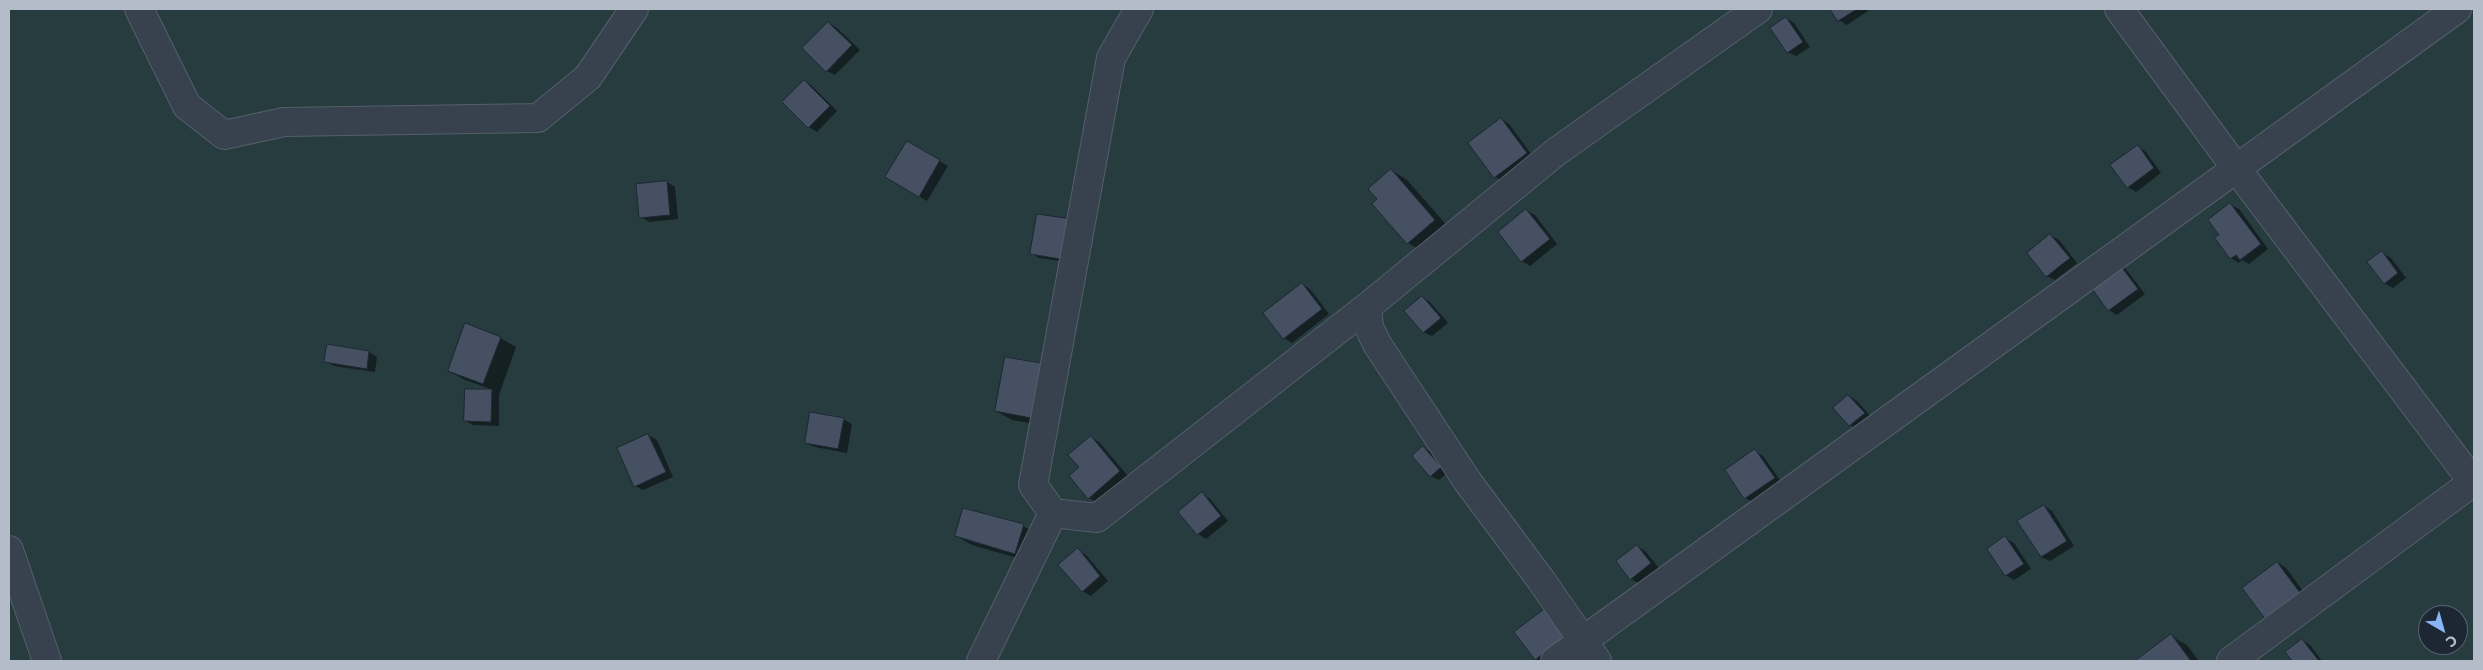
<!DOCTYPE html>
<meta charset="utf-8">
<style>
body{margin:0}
#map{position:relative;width:2483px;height:670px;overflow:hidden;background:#242f3e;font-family:Commissioner,sans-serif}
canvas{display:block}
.frame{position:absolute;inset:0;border:10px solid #b4bcc9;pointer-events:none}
.north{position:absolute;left:2418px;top:605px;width:50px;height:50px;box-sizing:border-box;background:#1d2633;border:1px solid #59626f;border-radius:50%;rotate:142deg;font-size:14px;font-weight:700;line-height:20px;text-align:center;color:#b4bcc9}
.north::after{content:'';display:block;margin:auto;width:18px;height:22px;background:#8ab4f8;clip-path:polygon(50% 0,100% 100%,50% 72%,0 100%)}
</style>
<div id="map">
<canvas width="2483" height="670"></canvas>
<div class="frame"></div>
<div class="north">С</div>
</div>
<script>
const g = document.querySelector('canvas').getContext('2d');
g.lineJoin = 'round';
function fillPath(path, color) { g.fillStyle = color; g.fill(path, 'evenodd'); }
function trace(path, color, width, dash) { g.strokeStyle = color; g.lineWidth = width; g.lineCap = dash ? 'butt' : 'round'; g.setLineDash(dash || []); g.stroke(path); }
fillPath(new Path2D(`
 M 9,9 L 2474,9 L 2474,661 L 9,661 ZM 2428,615 L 2458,615 L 2458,645 L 2428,645 Z`), '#263c3f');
fillPath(new Path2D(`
 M 1832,9 L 1867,9 L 1868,11 L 1847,25 L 1839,20 Z
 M 1786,18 L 1794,23 L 1810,47 L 1796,56 L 1788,52 Z
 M 829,23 L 837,28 L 860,50 L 835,75 L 827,71 Z
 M 804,81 L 812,86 L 837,111 L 817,132 L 809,127 Z
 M 1501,119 L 1509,124 L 1534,158 L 1503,181 L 1495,177 Z
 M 908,143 L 948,166 L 927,201 L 887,177 Z
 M 2138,147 L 2146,152 L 2161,173 L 2136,192 L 2128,187 Z
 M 1391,170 L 1407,180 L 1450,229 L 1424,252 L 1408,243 L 1378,199 Z
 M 667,182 L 675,187 L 678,219 L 649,222 L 641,217 Z
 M 2230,205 L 2239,209 L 2268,249 L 2249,264 L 2242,260 L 2239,263 L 2231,258 L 2221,235 Z
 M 1527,211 L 1535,215 L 1557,244 L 1530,266 L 1522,261 Z
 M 1038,215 L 1074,263 L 1039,258 L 1031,253 Z
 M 2050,235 L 2059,240 L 2077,263 L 2055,280 L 2047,276 Z
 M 2382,253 L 2391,258 L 2406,278 L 2393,288 L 2384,283 Z
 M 2117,263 L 2125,268 L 2145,294 L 2117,315 L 2109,310 Z
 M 1302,284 L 1310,289 L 1329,314 L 1292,343 L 1284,338 Z
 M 1422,298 L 1430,302 L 1448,323 L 1432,336 L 1423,332 Z
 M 500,338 L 516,347 L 499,395 L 499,426 L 473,425 L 465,421 L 467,390 L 493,390 L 465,380 L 449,371 Z
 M 328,345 L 369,352 L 377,357 L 375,372 L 334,366 L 326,361 Z
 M 1041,364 L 1057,374 L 1047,426 L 1012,420 L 996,411 Z
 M 1849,396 L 1857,401 L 1872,418 L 1858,430 L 1850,425 L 1835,408 Z
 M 843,419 L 852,424 L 847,453 L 815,447 L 806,443 Z
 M 648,435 L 657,440 L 673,477 L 643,490 L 635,486 Z
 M 1091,437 L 1099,442 L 1128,476 L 1097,502 L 1089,498 L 1081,467 Z
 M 1423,448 L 1432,452 L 1448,472 L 1439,480 L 1431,476 Z
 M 1755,451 L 1763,456 L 1782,483 L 1753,502 L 1745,498 Z
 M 1202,494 L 1210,499 L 1228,521 L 1206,539 L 1198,534 Z
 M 2044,506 L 2052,511 L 2074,546 L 2050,561 L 2041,557 Z
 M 1023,526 L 1039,535 L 1031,562 L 972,545 L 956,536 Z
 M 2005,538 L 2014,543 L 2031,569 L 2014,580 L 2006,575 L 1989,549 Z
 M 1637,546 L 1645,551 L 1659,568 L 1640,584 L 1631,579 Z
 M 1078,550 L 1086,555 L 1108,581 L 1091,596 L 1082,591 Z
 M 2278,563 L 2286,568 L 2309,599 L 2275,624 Z
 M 1546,610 L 1574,640 L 1547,661 L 1540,661 L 1536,659 Z
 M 2171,636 L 2187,645 L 2199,661 L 2137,661 Z
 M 2302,640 L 2310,645 L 2322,661 L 2293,661 L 2287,652 Z`), '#0007');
const building = new Path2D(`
 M 1830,9 L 1857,9 L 1838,21 Z
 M 1786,17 L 1803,42 L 1787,53 L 1770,28 Z
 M 828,22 L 852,45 L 826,72 L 802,48 Z
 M 804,80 L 830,106 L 808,128 L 782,102 Z
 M 1501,118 L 1527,153 L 1494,178 L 1468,143 Z
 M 907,141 L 940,160 L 919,197 L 885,177 Z
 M 2138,145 L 2154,168 L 2127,188 L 2110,165 Z
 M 1391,169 L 1435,220 L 1407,244 L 1372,204 L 1377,199 L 1368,189 Z
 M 667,181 L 670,215 L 639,218 L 636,184 Z
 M 2230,203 L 2261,244 L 2240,260 L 2236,255 L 2230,259 L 2214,237 L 2219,235 L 2208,220 Z
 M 1526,209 L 1550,239 L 1521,262 L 1498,232 Z
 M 1037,214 L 1072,219 L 1066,260 L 1030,254 Z
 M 2050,234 L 2070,258 L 2046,277 L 2027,253 Z
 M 2382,251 L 2398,273 L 2384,284 L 2367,262 Z
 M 2117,261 L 2138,289 L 2108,311 L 2088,283 Z
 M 1302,283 L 1322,309 L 1283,339 L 1263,313 Z
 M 1422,296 L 1441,318 L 1423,333 L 1404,311 Z
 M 465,323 L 501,337 L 483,384 L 448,371 Z
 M 327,344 L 369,351 L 367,369 L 324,362 Z
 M 1005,357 L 1041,363 L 1031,418 L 995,411 Z
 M 465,389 L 492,389 L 491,422 L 464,421 Z
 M 1848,395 L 1865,413 L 1849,426 L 1833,408 Z
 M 810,412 L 844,418 L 838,449 L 805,443 Z
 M 648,434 L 666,472 L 634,487 L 617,448 Z
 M 1091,436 L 1120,471 L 1088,499 L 1069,476 L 1079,467 L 1068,455 Z
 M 1423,446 L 1441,467 L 1430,477 L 1412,456 Z
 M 1755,449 L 1775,478 L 1744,499 L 1725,470 Z
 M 1202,492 L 1221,516 L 1197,535 L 1178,512 Z
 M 2044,505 L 2067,541 L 2041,557 L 2017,521 Z
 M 963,508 L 1024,524 L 1015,554 L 955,536 Z
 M 2005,536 L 2024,564 L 2005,576 L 1987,549 Z
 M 1637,545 L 1651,563 L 1630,580 L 1616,561 Z
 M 1078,548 L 1100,576 L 1082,592 L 1058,565 Z
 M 2277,562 L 2301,594 L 2266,620 L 2242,588 Z
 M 1546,608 L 1567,635 L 1535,660 L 1514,632 Z
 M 2171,634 L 2191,661 L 2135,661 Z
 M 2302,639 L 2319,661 L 2292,661 L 2285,652 Z`);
fillPath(building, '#455162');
trace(building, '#1f2835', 1);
const minor = new Path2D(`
 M 139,9 L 187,106 L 224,135 L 284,122 L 538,118 L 588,77 L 634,9
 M 1139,9 L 1111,58 L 1033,485 L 1053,513 L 1097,518 L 1367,307
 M 2119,9 L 2236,168 L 2473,482 L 2231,661
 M 9,550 L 47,661
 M 981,661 L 1053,513
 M 1555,661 L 2457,9
 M 1597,661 L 1541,580 L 1468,482 L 1377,344 L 1369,327 L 1367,307 L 1556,152 L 1758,9`);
trace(minor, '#565f6c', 30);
trace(minor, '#38414e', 28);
</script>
